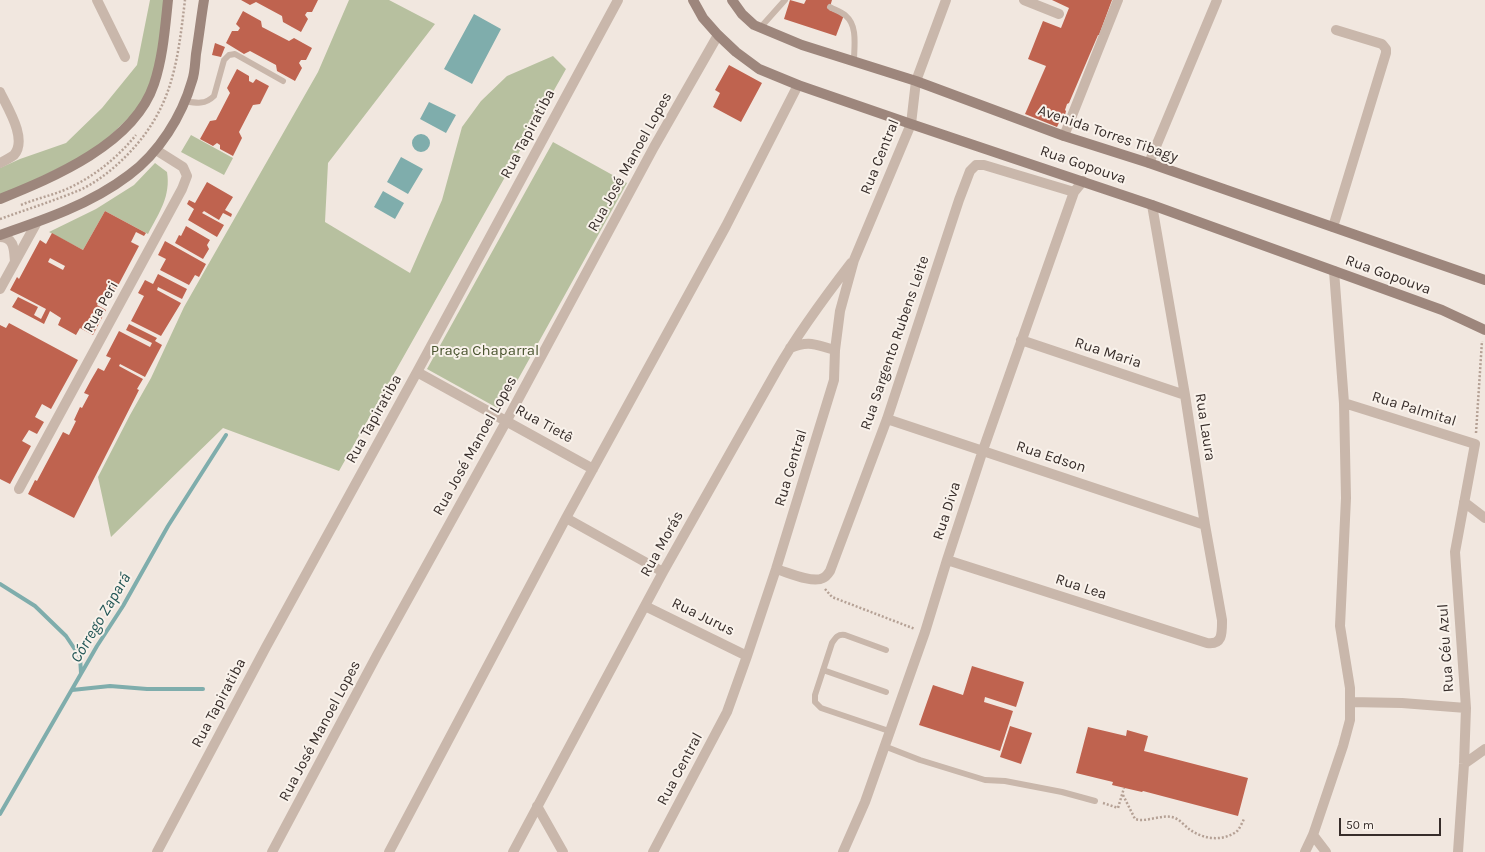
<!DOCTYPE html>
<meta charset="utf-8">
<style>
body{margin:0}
#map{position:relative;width:1485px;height:852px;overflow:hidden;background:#f1e7df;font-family:Karla,sans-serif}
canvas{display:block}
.scale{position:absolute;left:1339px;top:818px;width:102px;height:18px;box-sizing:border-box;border:2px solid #372d2a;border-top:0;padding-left:5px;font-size:12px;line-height:14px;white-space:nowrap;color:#372d2a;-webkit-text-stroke:3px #f9f2eb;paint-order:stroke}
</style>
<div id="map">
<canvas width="1485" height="852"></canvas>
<div class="scale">50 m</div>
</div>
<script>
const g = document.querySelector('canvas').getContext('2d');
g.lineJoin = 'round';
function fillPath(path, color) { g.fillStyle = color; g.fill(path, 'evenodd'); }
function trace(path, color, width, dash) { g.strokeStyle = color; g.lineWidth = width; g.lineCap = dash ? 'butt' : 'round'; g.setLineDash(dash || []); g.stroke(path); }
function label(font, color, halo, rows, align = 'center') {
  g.font = font + ' Karla,sans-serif'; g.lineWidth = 4; g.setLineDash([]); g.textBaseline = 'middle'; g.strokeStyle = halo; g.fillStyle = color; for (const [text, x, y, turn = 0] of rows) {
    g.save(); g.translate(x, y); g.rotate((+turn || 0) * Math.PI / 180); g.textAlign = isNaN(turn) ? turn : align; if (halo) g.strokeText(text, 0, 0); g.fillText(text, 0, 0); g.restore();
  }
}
fillPath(new Path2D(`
 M 150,0 L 166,0 L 152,84 L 139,108 L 95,150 L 0,197 L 0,168 L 20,159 L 66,143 L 102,108 L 137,65 Z
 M 349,0 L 389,0 L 435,24 L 328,163 L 325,222 L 410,273 L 442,200 L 462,127 L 481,101 L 507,76 L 553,56 L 566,69 L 339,471 L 223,428 L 111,537 L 98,477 L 130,415 L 151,378 L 184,307 L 318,72 Z
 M 191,135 L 233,158 L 224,175 L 181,152 Z
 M 553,142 L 627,183 L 501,410 L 427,369 Z
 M 155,163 L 167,172 C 171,196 159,213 148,234 L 105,211 L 83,250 L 49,232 L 96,209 L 134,185 Z`), '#b7c09f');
fillPath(new Path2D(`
 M 474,14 L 501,29 L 472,84 L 444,69 Z
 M 429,102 L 456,115 L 446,133 L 420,119 Z
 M412 143a9 9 0 1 1 18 0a9 9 0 1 1-18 0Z
 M 401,157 L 423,169 L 408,194 L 387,182 Z
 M 383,191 L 404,203 L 395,219 L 374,207 Z`), '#7fadac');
trace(new Path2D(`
 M 0,584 L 35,606 L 66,636 L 80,657 L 81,673
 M 72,690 L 110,686 L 147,689 L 203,689
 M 0,814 L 97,646 L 123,606 L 168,526 L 226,435`), '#7fadac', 4);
fillPath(new Path2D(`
 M 241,0 L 318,0 L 312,12 L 307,12 L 305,15 L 308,19 L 301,32 L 283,22 L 282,16 L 256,2 L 250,5 Z
 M 790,0 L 804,4 L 806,0 L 832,0 L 829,10 L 844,15 L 836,36 L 784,19 Z
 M 1052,0 L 1112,0 L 1099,35 L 1098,35 L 1069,103 L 1067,104 L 1065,110 L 1066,111 L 1065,115 L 1063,114 L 1057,127 L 1025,114 L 1046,66 L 1028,59 L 1043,21 L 1061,28 L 1069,8 Z
 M 243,11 L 261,21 L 262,27 L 289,41 L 294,38 L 312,48 L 306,60 L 301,60 L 299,63 L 302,68 L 295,81 L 277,71 L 276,65 L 250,51 L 244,54 L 226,43 L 232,31 L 238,31 L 240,28 L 236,24 Z
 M 215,43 L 225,47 L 221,57 L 212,55 Z
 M 729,65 L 762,83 L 741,122 L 713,107 L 720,93 L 715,90 Z
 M 237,69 L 249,76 L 249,81 L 253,83 L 256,79 L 269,86 L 260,104 L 253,105 L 239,132 L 242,138 L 233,156 L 220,149 L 220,145 L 217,143 L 213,146 L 200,139 L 210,121 L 216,120 L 230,93 L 227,88 Z
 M 207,182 L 233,197 L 225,210 L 232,214 L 231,217 L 223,213 L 219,220 L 204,211 L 202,213 L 224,225 L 217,237 L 188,220 L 194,209 L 187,204 L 189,200 L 195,203 Z
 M 105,211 L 146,233 L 144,236 L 136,232 L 131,242 L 139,246 L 112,297 L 104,292 L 97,305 L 106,310 L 93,335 L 80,328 L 76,335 L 58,325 L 61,318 L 50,311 L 44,324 L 12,307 L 18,297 L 38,307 L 34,315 L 41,319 L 46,309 L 10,290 L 17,277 L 19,279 L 40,240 L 46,244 L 52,233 L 83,250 ZM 50,258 L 65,266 L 63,270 L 48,262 Z
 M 186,226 L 210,240 L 207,245 L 209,249 L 203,259 L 175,243 L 179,235 L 181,236 Z
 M 165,241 L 206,264 L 199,277 L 195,275 L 189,285 L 160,270 L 166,259 L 158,255 Z
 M 158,274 L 187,289 L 182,299 L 158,287 L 157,290 L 181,303 L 161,336 L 131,321 L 144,296 L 138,293 L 145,280 L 153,284 Z
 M 9,323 L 78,360 L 51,409 L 42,404 L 35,417 L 44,422 L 37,434 L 29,430 L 22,441 L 31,446 L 10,484 L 0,479 L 0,325 L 6,328 Z
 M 129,324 L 157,338 L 155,341 L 162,345 L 145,377 L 120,364 L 119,366 L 143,379 L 137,389 L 139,390 L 74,518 L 28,494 L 35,480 L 37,481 L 63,432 L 69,435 L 76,421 L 74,420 L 80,407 L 82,408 L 89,395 L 84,393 L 91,380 L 98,368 L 104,371 L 111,358 L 106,356 L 119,331 L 150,347 L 152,343 L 126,330 Z
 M 972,666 L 1024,682 L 1016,707 L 985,697 L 984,702 L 1013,711 L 1000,751 L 919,725 L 933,685 L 963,695 Z
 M 1010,726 L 1032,733 L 1021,764 L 1000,757 Z
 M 1088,727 L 1126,736 L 1127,730 L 1148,736 L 1144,751 L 1248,778 L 1238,816 L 1143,791 L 1142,792 L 1112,785 L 1113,782 L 1076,773 Z`), '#bf634f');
trace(new Path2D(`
 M 21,205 C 37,198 55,195 71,187 C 96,175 118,157 136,135
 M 0,219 C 25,210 50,202 75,192 C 91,186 107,174 120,162 C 172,113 177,67 185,0
 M 1476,433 L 1482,341
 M 825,589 L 832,597 L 915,629
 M 1123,795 L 1135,819 C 1147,823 1163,813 1175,818 C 1180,820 1185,826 1189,829 C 1203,839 1221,842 1236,832 C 1239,830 1242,823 1244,819
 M 1103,803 L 1118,808 L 1124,788`), '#b5a195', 2.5, [2, 2]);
trace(new Path2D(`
 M 830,7 C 835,10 842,12 846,16 C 858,26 854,47 854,61
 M 760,28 L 785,0
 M 185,101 C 196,103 205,105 214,96 L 224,60 L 229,55 L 235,54 L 283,81
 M 886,650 L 845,635 C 838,634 836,637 832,643 L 815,695 L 815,702 L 821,708 L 889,731
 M 823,670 L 886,692
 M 884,746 L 920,760 L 985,780 L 1005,781 L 1062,792 L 1095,801`), '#c9b7ab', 6);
trace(new Path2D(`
 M 97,0 L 125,57
 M 1024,0 L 1059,14
 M 0,92 C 7,107 28,139 14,155 C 10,158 4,161 0,163
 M 1064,136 L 1118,0
 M 1149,163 L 1217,0
 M 1333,227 L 1386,53 L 1386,49 L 1382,44 L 1336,30
 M 0,237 C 15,237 14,251 15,262
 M 0,289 L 37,222
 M 1021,340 L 1185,395
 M 790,348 C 810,340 815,345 835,350
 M 417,372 L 593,469
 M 1344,403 L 1475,444 L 1455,552 L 1466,708 L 1464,764 L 1458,852
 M 887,419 L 1205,525
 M 19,489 L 182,189 L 187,176 L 183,167 L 156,150
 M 1464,502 L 1485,518
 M 566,518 L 663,572
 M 947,560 L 1207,643 C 1223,645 1222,633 1222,620 L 1205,525 L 1185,395 L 1152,205
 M 776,569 C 787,572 813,584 823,578 C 826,577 828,574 830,571 L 887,419 L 959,200 L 970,171 L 976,165 L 984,165 L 1074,192
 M 645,606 L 747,656
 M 1350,702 L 1402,703 L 1466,708
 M 1464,764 L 1485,749
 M 537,806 L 563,852
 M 1313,835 L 1326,852
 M 157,852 L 266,647 L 417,372 L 618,0
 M 272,852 L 377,655 L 507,420 L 654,147 L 718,35
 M 389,852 L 566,518 L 726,226 L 798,85
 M 513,852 L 663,572 L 777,370 C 798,333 824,298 851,263
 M 653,852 L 727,712 L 747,656 L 776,569 L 834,380 L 835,350 L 840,311 L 854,260 L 911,124 L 916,81 L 946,0
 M 843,852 L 865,802 L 925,632 L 947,560 L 983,450 L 1074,192 L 1083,181
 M 1305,852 L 1313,835 L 1343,746 L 1350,720 L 1350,688 L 1340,626 L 1346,498 L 1344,403 L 1334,271`), '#c9b7ab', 10);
trace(new Path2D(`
 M 693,0 L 703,18 L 718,35 L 736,52 L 759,69 L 798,85 L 911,124 L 1152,205 L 1442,310 L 1485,330
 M 732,0 L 742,14 L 754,25 L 802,45 L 916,81 L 1064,136 L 1149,163 L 1485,280
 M 0,199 C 54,177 134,144 154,84 C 163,57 165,28 168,0
 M 0,235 C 44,220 91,204 129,175 C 159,153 182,116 192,81 C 195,73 195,63 196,54 C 199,36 201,18 204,0`), '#9d867c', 10);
label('15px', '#372d2a', '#f9f2eb', [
 ["Rua Tapiratiba",528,134,-62],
 ["Avenida Torres Tibagy",1108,134,19],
 ["Rua Central",880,157,-68],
 ["Rua José Manoel Lopes",630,162,-61],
 ["Rua Gopouva",1083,165,19],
 ["Rua Gopouva",1388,275,20],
 ["Rua Peri",101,307,-61],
 ["Rua Sargento Rubens Leite",895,343,-71],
 ["Rua Maria",1108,353,18],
 ["Rua Palmital",1414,409,17],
 ["Rua Tapiratiba",374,419,-61],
 ["Rua Tietê",544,424,29],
 ["Rua Laura",1205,427,81],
 ["Rua José Manoel Lopes",475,446,-61],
 ["Rua Edson",1051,457,18],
 ["Rua Central",791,468,-73],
 ["Rua Diva",947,511,-72],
 ["Rua Morás",662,544,-61],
 ["Rua Lea",1081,587,18],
 ["Rua Jurus",703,617,26],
 ["Rua Céu Azul",1446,648,-94],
 ["Rua Tapiratiba",219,703,-62],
 ["Rua José Manoel Lopes",320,731,-62],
 ["Rua Central",680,769,-62]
]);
label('15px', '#49542f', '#f9f2eb', [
 ["Praça Chaparral",485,351]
]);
label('italic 16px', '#225656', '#f9f2eb', [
 ["Córrego Zapará",101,618,-59]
]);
</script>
